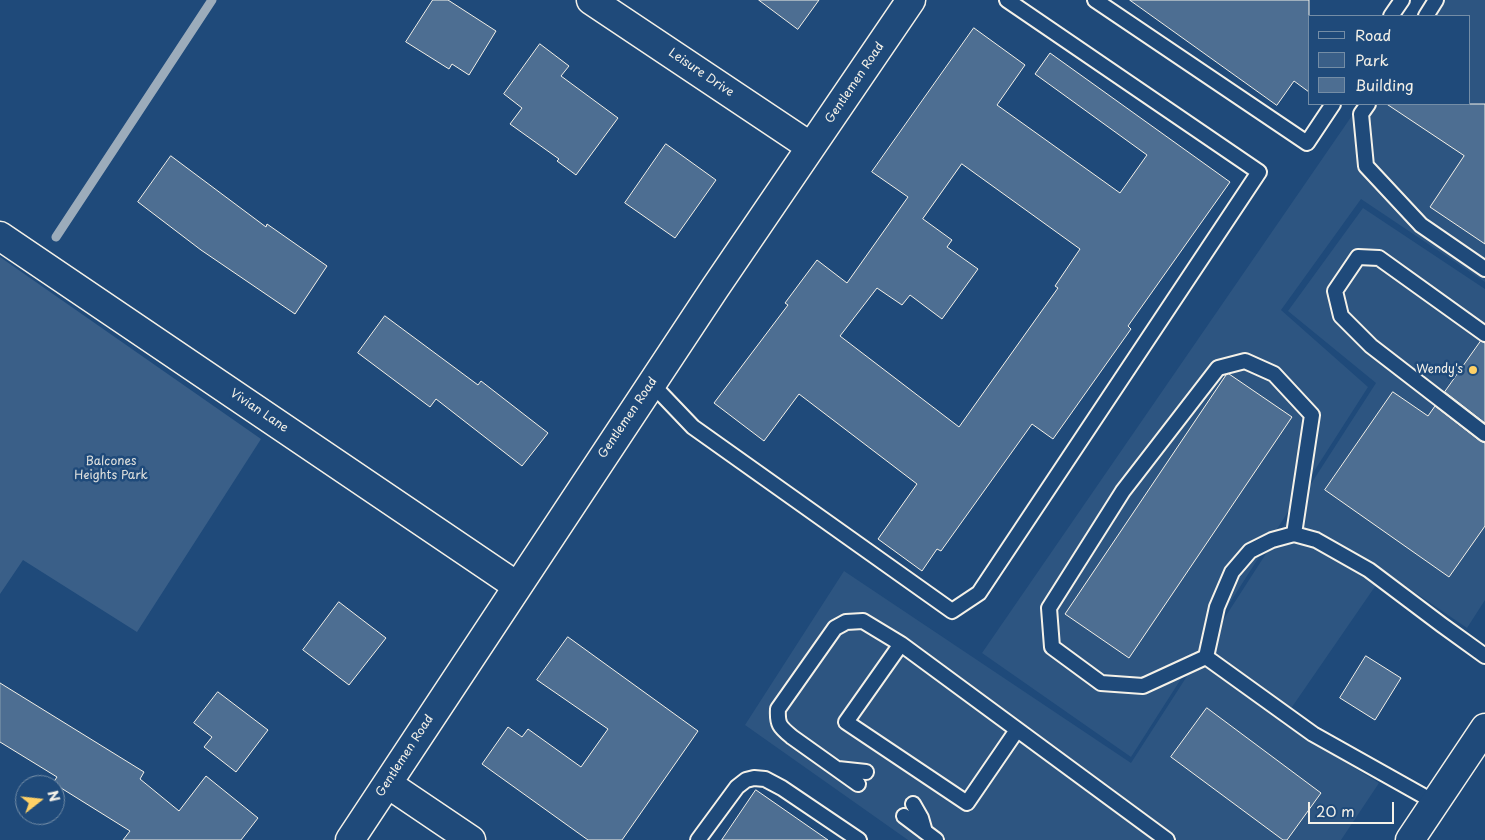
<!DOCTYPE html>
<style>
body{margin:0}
#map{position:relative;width:1485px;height:840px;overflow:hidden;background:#1f4a7a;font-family:"Playpen Sans",sans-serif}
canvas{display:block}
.legend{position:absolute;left:1308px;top:15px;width:162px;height:90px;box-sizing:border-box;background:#1f4a7a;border:1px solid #748da6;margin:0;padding:6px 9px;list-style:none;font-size:15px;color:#f4f1e8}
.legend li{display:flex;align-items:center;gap:10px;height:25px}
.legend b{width:25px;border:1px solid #748da6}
.north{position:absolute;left:15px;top:775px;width:50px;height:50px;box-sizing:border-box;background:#1f4a7a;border:1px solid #748da6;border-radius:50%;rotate:74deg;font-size:14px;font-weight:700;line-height:20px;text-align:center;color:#f4f1e8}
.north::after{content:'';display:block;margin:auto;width:18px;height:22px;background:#ffd166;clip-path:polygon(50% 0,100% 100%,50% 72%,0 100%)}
.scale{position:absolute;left:1308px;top:802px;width:86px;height:22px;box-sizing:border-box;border:2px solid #f4f1e8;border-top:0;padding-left:6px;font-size:15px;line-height:18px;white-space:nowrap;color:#f4f1e8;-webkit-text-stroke:4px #1f4a7a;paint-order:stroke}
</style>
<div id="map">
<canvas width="1485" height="840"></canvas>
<ul class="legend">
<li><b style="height:6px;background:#1f4a7a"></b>Road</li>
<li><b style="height:14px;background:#3a5f88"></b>Park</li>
<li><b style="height:14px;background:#4d6e92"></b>Building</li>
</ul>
<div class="north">N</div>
<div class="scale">20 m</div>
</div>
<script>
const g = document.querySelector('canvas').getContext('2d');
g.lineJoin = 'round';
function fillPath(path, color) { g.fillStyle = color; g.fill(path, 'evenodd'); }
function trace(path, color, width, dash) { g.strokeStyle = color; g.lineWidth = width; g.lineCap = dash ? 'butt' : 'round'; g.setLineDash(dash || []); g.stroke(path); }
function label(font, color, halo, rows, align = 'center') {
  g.font = font + ' "Playpen Sans",sans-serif'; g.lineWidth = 5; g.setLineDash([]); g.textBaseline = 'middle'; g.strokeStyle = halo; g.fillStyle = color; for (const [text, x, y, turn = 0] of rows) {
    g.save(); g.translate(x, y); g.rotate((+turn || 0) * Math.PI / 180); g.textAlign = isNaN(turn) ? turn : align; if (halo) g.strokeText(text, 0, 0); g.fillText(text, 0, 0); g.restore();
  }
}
fillPath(new Path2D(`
 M 1431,0 L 1485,0 L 1485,282 L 1361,199 L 1281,310 L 1368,387 L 1131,757 L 982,653 L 1360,104 L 1469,104 L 1469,16 L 1420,16 Z
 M 1363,208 L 1485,289 L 1485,600 L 1467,628 L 1385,572 L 1281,723 L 1379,783 L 1341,840 L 908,840 L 745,725 L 844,571 L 1131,763 L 1376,383 L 1288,311 Z`), '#2d5581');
fillPath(new Path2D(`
 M 0,257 L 261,439 L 137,632 L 23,560 L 0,594 Z`), '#3a5f88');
trace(new Path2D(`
 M 56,237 L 212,0`), '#9cacbb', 9);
const building = new Path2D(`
 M 433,0 L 448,0 L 496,31 L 469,75 L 452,64 L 449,69 L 406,42 Z
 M 759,0 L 819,0 L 798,29 Z
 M 1130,0 L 1309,0 L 1309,92 L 1294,81 L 1277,105 Z
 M 974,28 L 1025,65 L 997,105 L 1120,193 L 1147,155 L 1035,74 L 1050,53 L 1230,182 L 1128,326 L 1131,329 L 1053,439 L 1032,424 L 941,551 L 937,549 L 922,571 L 878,539 L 917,484 L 799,394 L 764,441 L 714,403 L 788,305 L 785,303 L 817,260 L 847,283 L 908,197 L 872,172 ZM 962,164 L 1080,249 L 1055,286 L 1058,288 L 959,427 L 840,336 L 877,288 L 902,305 L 910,295 L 942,319 L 978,269 L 947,247 L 952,240 L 923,219 Z
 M 540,44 L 569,66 L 561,76 L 618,118 L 576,175 L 557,161 L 559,159 L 510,124 L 522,108 L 504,94 Z
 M 1387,104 L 1485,104 L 1485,244 L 1430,207 L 1464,156 Z
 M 666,144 L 716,180 L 675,238 L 625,203 Z
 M 171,156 L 266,227 L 267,224 L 327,266 L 295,314 L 201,250 L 138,202 Z
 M 385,316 L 478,385 L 481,381 L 548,433 L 522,466 L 436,399 L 430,407 L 358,353 Z
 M 1481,341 L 1485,343 L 1485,423 L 1445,392 Z
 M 1229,374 L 1292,417 L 1129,658 L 1065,614 L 1226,375 Z
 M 1393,392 L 1428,416 L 1435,406 L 1480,441 L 1485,443 L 1485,526 L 1449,577 L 1325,490 Z
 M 339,602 L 386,638 L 349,685 L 303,650 Z
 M 568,637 L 698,731 L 622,840 L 588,840 L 482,764 L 508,727 L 522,737 L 528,729 L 581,767 L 608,729 L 537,680 Z
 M 1366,656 L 1401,678 L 1375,720 L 1340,698 Z
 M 0,683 L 144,772 L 140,779 L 179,811 L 206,776 L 258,818 L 241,840 L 123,840 L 130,831 L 53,783 L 57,777 L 0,742 Z
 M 218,692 L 268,730 L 236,772 L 204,747 L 212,737 L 194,723 Z
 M 1207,708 L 1321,793 L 1287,840 L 1283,840 L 1171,757 Z
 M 756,790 L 828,840 L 722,840 Z`);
fillPath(building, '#4d6e92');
trace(building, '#f4f1e8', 1);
const lane = new Path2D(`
 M 1095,0 L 1307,143 L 1333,104
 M 1391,16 L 1402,0
 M 1426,16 L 1436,0
 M 1368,104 L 1361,114 L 1366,166 L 1421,225 L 1485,269
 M 1485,334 L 1379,258 L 1358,257 L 1335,291 L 1341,316 L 1371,346 L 1485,434
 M 651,383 L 693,427 L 952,611 L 979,593 L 1259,172 L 1007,0
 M 901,644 L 846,722 L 967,803 L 1017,730
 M 1206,657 L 1143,686 L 1101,683 L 1052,647 L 1049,608 L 1123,491 L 1218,368 L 1245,361 L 1274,374 L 1312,415 L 1294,534
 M 838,769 L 866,772
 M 858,784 L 792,737 C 780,727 777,725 778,709 L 835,628 L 846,622 L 863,621 L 901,644 L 1167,840
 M 1436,803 L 1313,734 L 1206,657 L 1217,607 L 1232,572 L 1250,551 L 1272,540 L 1294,534 L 1316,540 L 1369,570 L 1442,625 L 1485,656
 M 913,804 L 921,818 L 925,832
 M 904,816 L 936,840
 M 698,840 L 737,787 L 746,780 L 754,778 L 765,779 L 782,788 L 859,840`);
const street = new Path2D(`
 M 591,0 L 811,147
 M 0,236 L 517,586
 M 388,784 L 471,840
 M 350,840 L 715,288 L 911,0`);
const primary = new Path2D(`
 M 1410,840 L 1485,728`);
trace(lane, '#f4f1e8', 18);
trace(street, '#f4f1e8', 31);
trace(primary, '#f4f1e8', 31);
trace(lane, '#1f4a7a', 14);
trace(street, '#1f4a7a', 28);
trace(primary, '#1f4a7a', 28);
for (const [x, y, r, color] of [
 [1473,370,5,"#ffd166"]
]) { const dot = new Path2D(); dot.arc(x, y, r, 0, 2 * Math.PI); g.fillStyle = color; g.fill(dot); trace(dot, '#1f4a7a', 2); }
label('12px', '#f4f1e8', '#1f4a7a', [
 ["Leisure Drive",701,73,34],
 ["Gentlemen Road",855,83,-56],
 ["Vivian Lane",259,411,34],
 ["Gentlemen Road",628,418,-56],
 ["Gentlemen Road",405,756,-57]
]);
label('12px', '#f4f1e8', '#1f4a7a', [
 ["Wendy's",1463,370]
], 'right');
label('12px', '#e1e2de', '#1f4a7a', [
 ["Balcones",111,462],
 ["Heights Park",111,476]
]);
</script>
